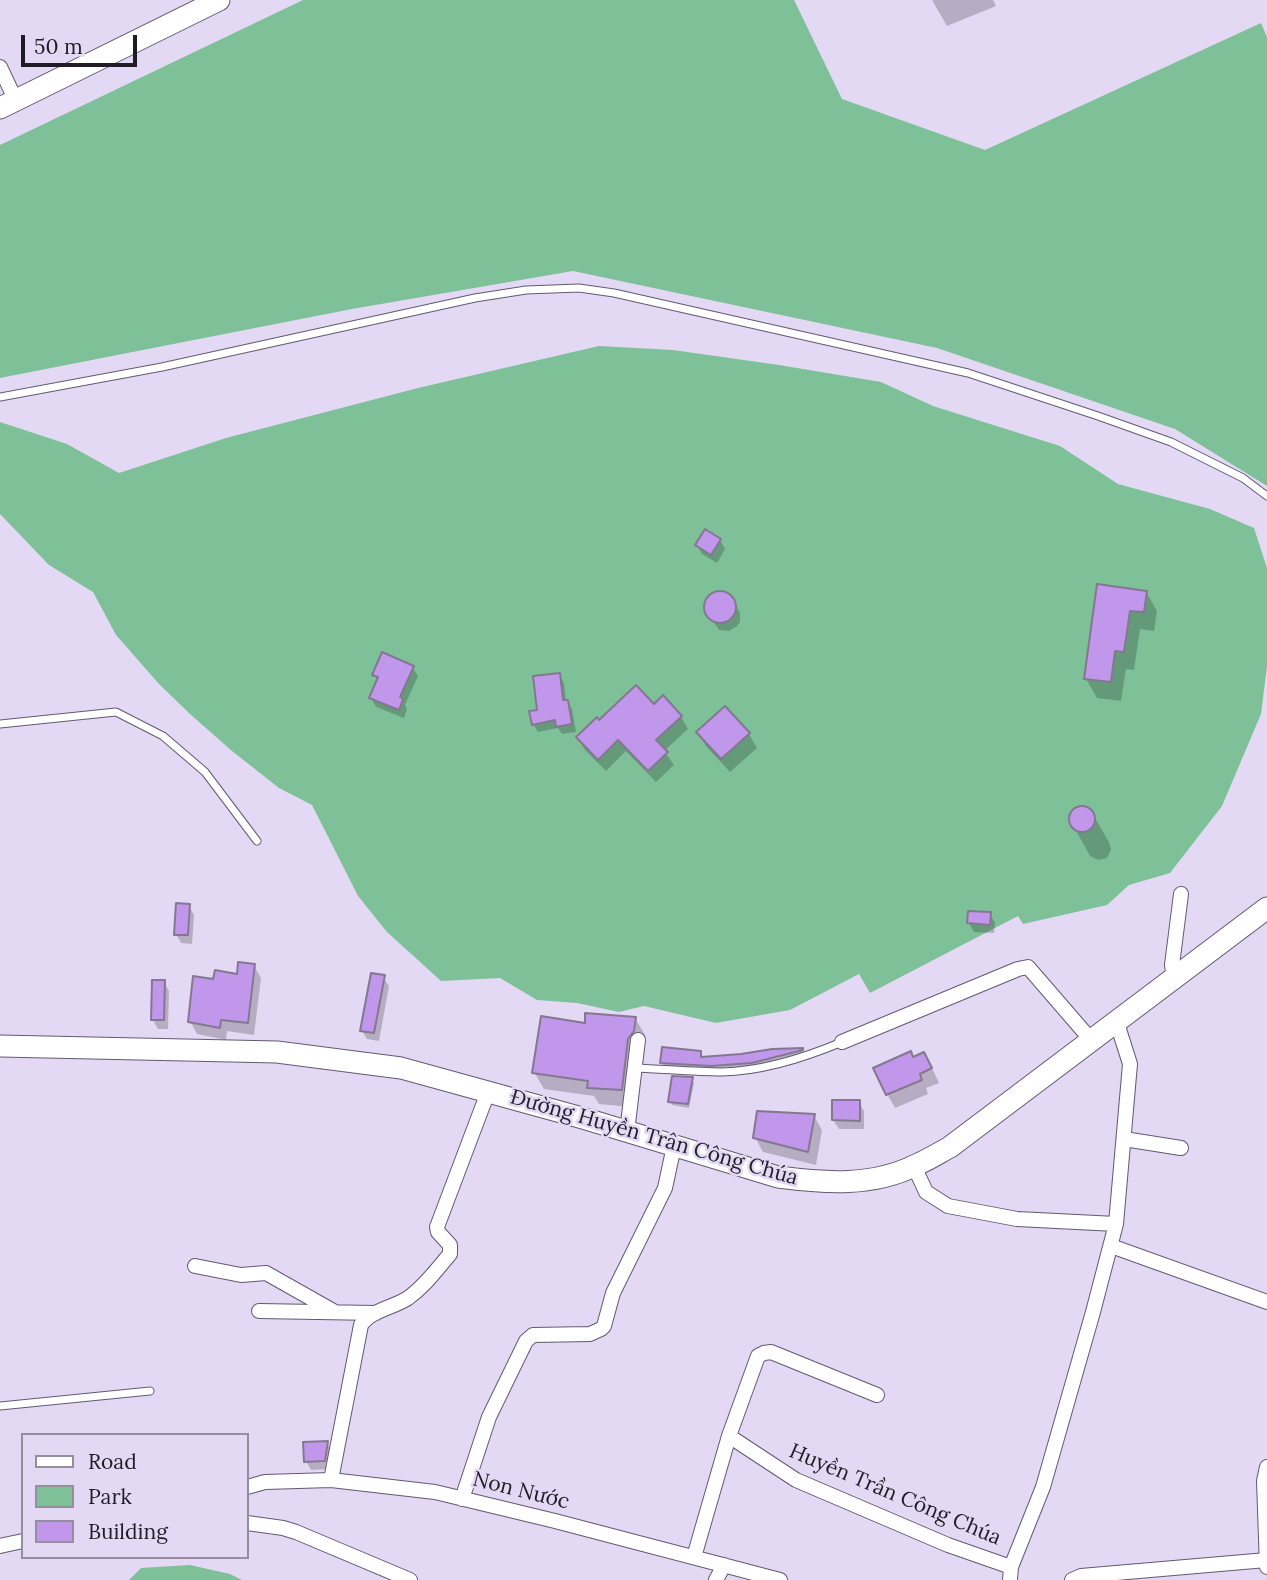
<!DOCTYPE html>
<meta charset="utf-8">
<style>
body{margin:0}
#map{position:relative;width:1267px;height:1580px;overflow:hidden;background:#e4d9f4;font-family:Lora,serif}
canvas{display:block}
.legend{position:absolute;left:21px;top:1433px;width:228px;height:126px;box-sizing:border-box;background:#e4d9f4;border:2px solid #968da1;margin:0;padding:9px 12px;list-style:none;font-size:21px;color:#201c25}
.legend li{display:flex;align-items:center;gap:14px;height:35px}
.legend b{width:35px;border:2px solid #968da1}
.scale{position:absolute;left:21px;top:35px;width:116px;height:32px;box-sizing:border-box;border:4px solid #201c25;border-top:0;padding-left:9px;font-size:21px;line-height:24px;white-space:nowrap;color:#201c25;-webkit-text-stroke:5px #e4d9f4;paint-order:stroke}
</style>
<div id="map">
<canvas width="1267" height="1580"></canvas>
<ul class="legend">
<li><b style="height:9px;background:#fff"></b>Road</li>
<li><b style="height:19px;background:#7ec199"></b>Park</li>
<li><b style="height:19px;background:#c097ea"></b>Building</li>
</ul>
<div class="scale">50 m</div>
</div>
<script>
const g = document.querySelector('canvas').getContext('2d');
g.lineJoin = 'round';
function fillPath(path, color) { g.fillStyle = color; g.fill(path, 'evenodd'); }
function trace(path, color, width, dash) { g.strokeStyle = color; g.lineWidth = width; g.lineCap = dash ? 'butt' : 'round'; g.setLineDash(dash || []); g.stroke(path); }
function label(font, color, halo, rows, align = 'center') {
  g.font = font + ' Lora,serif'; g.lineWidth = 5; g.setLineDash([]); g.textBaseline = 'middle'; g.strokeStyle = halo; g.fillStyle = color; for (const [text, x, y, turn = 0] of rows) {
    g.save(); g.translate(x, y); g.rotate((+turn || 0) * Math.PI / 180); g.textAlign = isNaN(turn) ? turn : align; if (halo) g.strokeText(text, 0, 0); g.fillText(text, 0, 0); g.restore();
  }
}
fillPath(new Path2D(`
 M 303,0 L 794,0 L 842,99 L 985,150 L 1261,23 L 1267,37 L 1267,486 L 1175,429 L 937,348 L 573,271 L 352,309 L 0,378 L 0,145 Z
 M 599,346 L 673,350 L 779,365 L 881,382 L 933,406 L 1060,446 L 1118,484 L 1210,509 L 1254,528 L 1267,568 L 1267,666 L 1261,714 L 1222,806 L 1170,873 L 1129,885 L 1107,905 L 1023,924 L 1018,916 L 870,993 L 859,974 L 790,1010 L 716,1023 L 644,1006 L 619,1012 L 577,1003 L 537,1000 L 500,978 L 441,981 L 387,932 L 358,896 L 312,805 L 279,788 L 232,751 L 190,714 L 159,684 L 116,635 L 93,592 L 49,565 L 0,514 L 0,422 L 67,444 L 119,473 L 226,438 L 418,388 Z
 M 190,1565 L 230,1574 L 242,1580 L 129,1580 L 141,1568 Z`), '#7ec199');
fillPath(new Path2D(`
 M 932,0 L 993,0 L 996,6 L 947,26 Z
 M 720,540 L 725,549 L 717,563 L 702,554 L 697,545 Z
 M 1099,586 L 1146,592 L 1157,611 L 1154,631 L 1140,629 L 1134,670 L 1126,669 L 1121,701 L 1097,698 L 1086,679 Z
 M 715,594 L 725,594 L 732,599 L 740,613 L 740,622 L 737,626 L 729,631 L 719,630 L 707,612 L 707,602 Z
 M 412,667 L 418,676 L 405,705 L 407,709 L 404,718 L 376,707 L 371,698 L 378,681 L 374,675 Z
 M 559,675 L 564,683 L 566,702 L 567,701 L 572,709 L 576,732 L 562,734 L 558,728 L 538,732 L 533,724 Z
 M 654,706 L 681,717 L 688,729 L 664,751 L 674,765 L 656,782 L 626,751 L 606,771 L 585,750 L 578,738 L 599,722 Z
 M 725,708 L 749,734 L 757,748 L 730,772 L 706,746 L 698,732 Z
 M 1083,807 L 1092,813 L 1109,842 L 1111,850 L 1107,858 L 1098,860 L 1090,856 L 1074,827 L 1071,818 L 1076,810 Z
 M 189,906 L 194,915 L 192,944 L 181,943 L 176,934 Z
 M 990,914 L 995,923 L 994,933 L 974,932 L 969,923 Z
 M 254,966 L 261,978 L 254,1035 L 227,1031 L 226,1040 L 197,1034 L 190,1021 L 215,981 L 238,976 Z
 M 383,977 L 389,986 L 379,1041 L 367,1039 L 362,1031 Z
 M 164,982 L 169,991 L 168,1029 L 158,1029 L 153,1020 Z
 M 635,1018 L 645,1035 L 631,1107 L 599,1104 L 594,1096 L 544,1089 L 534,1072 L 586,1025 Z
 M 802,1049 L 807,1059 L 787,1065 L 743,1073 L 667,1072 L 662,1063 L 700,1052 L 704,1059 Z
 M 913,1059 L 932,1068 L 939,1083 L 926,1088 L 928,1094 L 895,1108 L 887,1094 Z
 M 691,1079 L 694,1083 L 689,1108 L 672,1105 L 670,1102 Z
 M 859,1102 L 864,1111 L 864,1129 L 839,1129 L 833,1120 Z
 M 814,1116 L 822,1130 L 816,1165 L 763,1152 L 755,1137 Z
 M 327,1443 L 332,1452 L 329,1469 L 311,1470 L 306,1461 Z`), '#0003');
const building = new Path2D(`
 M 705,529 L 721,539 L 711,555 L 695,545 Z
 M 1097,584 L 1147,591 L 1144,612 L 1130,611 L 1124,652 L 1115,651 L 1111,682 L 1084,679 Z
 M704 607a16 16 0 1 1 32 0a16 16 0 1 1-32 0Z
 M 382,652 L 414,666 L 400,697 L 403,699 L 399,710 L 369,698 L 378,677 L 372,675 Z
 M 560,673 L 563,700 L 568,700 L 572,724 L 556,727 L 555,720 L 532,725 L 529,711 L 537,710 L 533,676 Z
 M 636,685 L 654,704 L 663,695 L 682,716 L 656,740 L 668,752 L 648,771 L 618,740 L 598,760 L 576,737 L 597,717 L 599,720 Z
 M 725,706 L 750,733 L 721,759 L 696,732 Z
 M1069 819a13 13 0 1 1 26 0a13 13 0 1 1-26 0Z
 M 176,903 L 190,904 L 188,935 L 174,935 Z
 M 968,911 L 991,912 L 990,925 L 967,923 Z
 M 238,962 L 255,964 L 248,1023 L 221,1020 L 220,1028 L 188,1022 L 193,976 L 213,979 L 215,970 L 237,974 Z
 M 371,973 L 385,975 L 374,1033 L 360,1031 Z
 M 152,980 L 165,980 L 164,1020 L 151,1020 Z
 M 585,1013 L 636,1017 L 634,1031 L 628,1039 L 622,1090 L 587,1088 L 588,1081 L 532,1073 L 541,1016 L 585,1023 Z
 M 662,1047 L 701,1051 L 701,1057 L 741,1054 L 772,1049 L 803,1048 L 803,1050 L 752,1063 L 711,1066 L 660,1063 Z
 M 911,1051 L 913,1057 L 924,1052 L 932,1068 L 920,1074 L 922,1080 L 886,1095 L 873,1068 Z
 M 672,1076 L 693,1077 L 688,1104 L 668,1102 Z
 M 832,1100 L 860,1100 L 860,1121 L 832,1120 Z
 M 757,1111 L 815,1114 L 808,1152 L 753,1138 Z
 M 328,1441 L 325,1461 L 304,1462 L 303,1442 Z`);
fillPath(building, '#c097ea');
trace(building, '#847891', 2);
const lane = new Path2D(`
 M 0,397 L 162,367 L 475,298 L 526,290 L 579,288 L 614,293 L 968,373 L 1098,416 L 1171,442 L 1243,478 L 1267,496
 M 0,724 L 116,712 L 163,736 L 205,772 L 257,841
 M 635,1068 C 664,1069 693,1072 722,1072 C 764,1071 804,1058 842,1042
 M 0,1406 L 150,1391`);
const street = new Path2D(`
 M 0,67 L 16,101
 M 1174,979 L 1172,965 L 1181,894
 M 842,1042 L 1018,969 L 1028,967 L 1092,1041
 M 627,1132 L 638,1040
 M 1124,1139 L 1181,1148
 M 914,1166 L 926,1192 L 948,1206 L 1017,1219 L 1116,1224
 M 1111,1246 L 1267,1302
 M 195,1266 L 241,1275 L 266,1273 L 335,1312
 M 259,1311 L 376,1313
 M 729,1436 L 796,1480 L 948,1545 L 1011,1567
 M 331,1480 L 361,1325 C 371,1310 393,1308 408,1298 C 425,1286 437,1269 450,1254 L 450,1245 L 438,1232 L 437,1227 L 488,1092
 M 247,1487 L 265,1482 L 331,1480 L 435,1492 L 555,1521 L 780,1580
 M 462,1499 L 489,1417 L 526,1341 L 533,1335 L 590,1334 L 601,1329 L 604,1326 L 613,1293 L 665,1188 L 674,1146
 M 247,1523 L 283,1528 L 296,1532 L 410,1580
 M 0,1546 L 23,1541
 M 694,1557 L 729,1436 L 758,1356 L 764,1353 L 771,1352 L 877,1395
 M 1267,1567 L 1264,1481 L 1267,1467
 M 716,1580 L 724,1565
 M 1010,1580 L 1011,1567 L 1043,1487 L 1093,1312 L 1116,1224 L 1130,1064 L 1117,1023
 M 1072,1580 L 1081,1576 L 1267,1560`);
const secondary = new Path2D(`
 M 0,108 L 219,0
 M 0,1046 L 277,1052 L 401,1068 L 586,1119 L 778,1177 C 825,1183 872,1187 916,1165 C 928,1160 939,1153 950,1147 L 1267,908`);
trace(lane, '#635971', 9);
trace(street, '#635971', 16);
trace(secondary, '#635971', 23);
trace(lane, '#fff', 7);
trace(street, '#fff', 14);
trace(secondary, '#fff', 21);
label('21px', '#201c25', '#e4d9f4', [
 ["Đường Huyền Trân Công Chúa",654,1138,16],
 ["Non Nước",521,1491,14],
 ["Huyền Trần Công Chúa",895,1495,23]
]);
</script>
